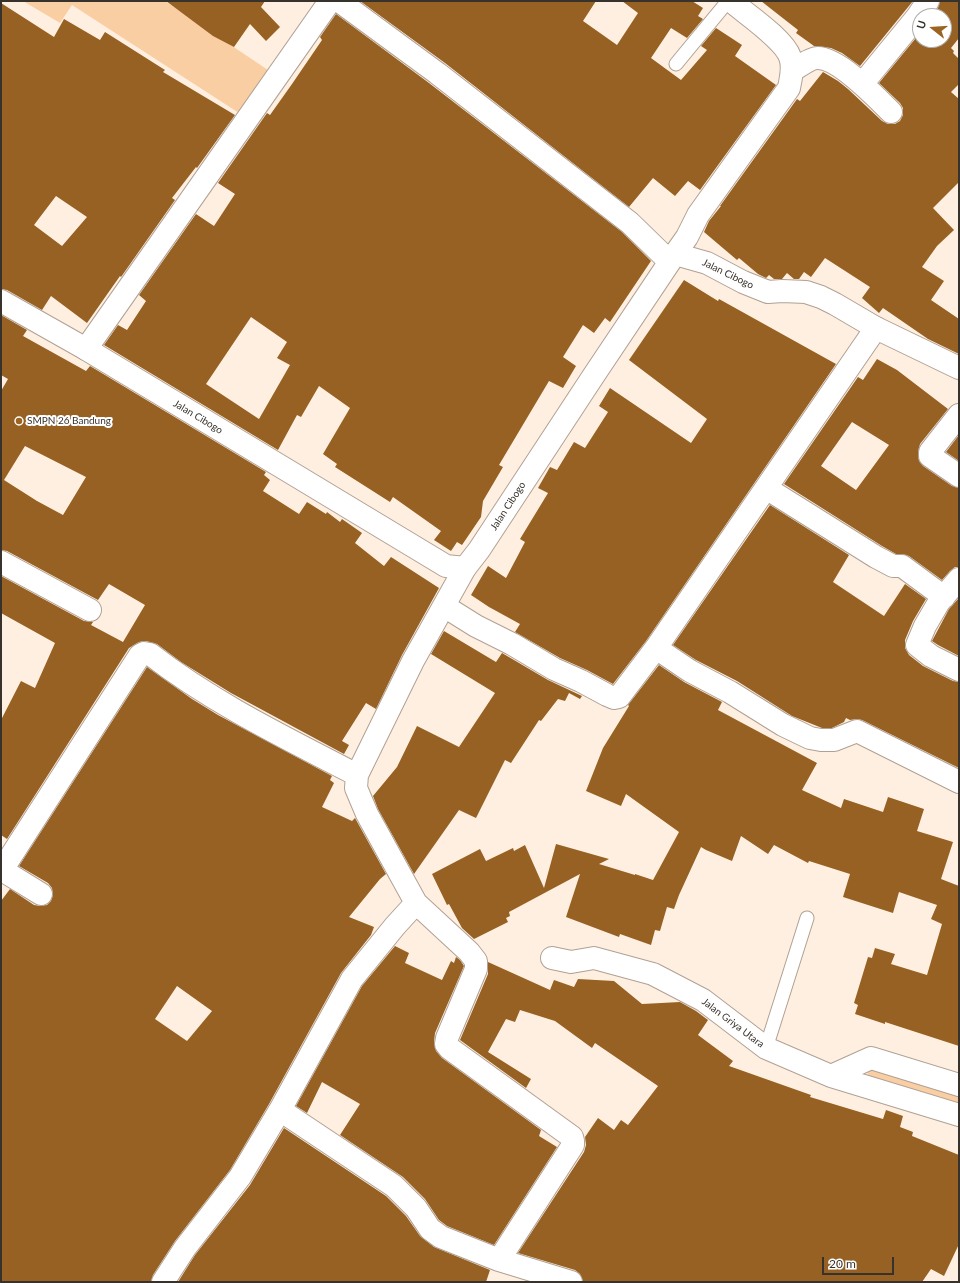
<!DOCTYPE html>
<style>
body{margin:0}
#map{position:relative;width:960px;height:1283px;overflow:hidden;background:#ffefe0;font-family:Lato,sans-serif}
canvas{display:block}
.frame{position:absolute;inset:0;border:2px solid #38322c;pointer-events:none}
.north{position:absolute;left:912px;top:8px;width:40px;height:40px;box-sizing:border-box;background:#fff;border:1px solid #afadab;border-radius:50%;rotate:287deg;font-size:11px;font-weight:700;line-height:16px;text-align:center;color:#38322c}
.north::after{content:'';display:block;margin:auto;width:14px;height:18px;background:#9c6421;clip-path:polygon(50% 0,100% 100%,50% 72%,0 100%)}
.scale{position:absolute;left:822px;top:1257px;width:72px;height:18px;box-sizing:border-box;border:2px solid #38322c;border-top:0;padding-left:5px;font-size:12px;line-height:14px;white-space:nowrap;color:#38322c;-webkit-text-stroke:3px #fff;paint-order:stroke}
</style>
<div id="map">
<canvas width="960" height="1283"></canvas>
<div class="frame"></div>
<div class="north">U</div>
<div class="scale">20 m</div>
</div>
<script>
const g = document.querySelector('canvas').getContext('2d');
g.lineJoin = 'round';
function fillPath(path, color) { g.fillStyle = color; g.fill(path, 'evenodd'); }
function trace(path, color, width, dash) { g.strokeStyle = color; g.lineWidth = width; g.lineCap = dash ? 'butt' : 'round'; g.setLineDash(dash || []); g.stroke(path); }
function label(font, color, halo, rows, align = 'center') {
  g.font = font + ' Lato,sans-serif'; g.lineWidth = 4; g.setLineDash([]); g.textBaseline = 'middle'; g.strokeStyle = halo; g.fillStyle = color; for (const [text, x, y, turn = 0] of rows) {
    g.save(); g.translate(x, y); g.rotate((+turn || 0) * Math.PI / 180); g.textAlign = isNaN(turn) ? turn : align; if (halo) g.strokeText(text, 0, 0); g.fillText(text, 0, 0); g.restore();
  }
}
fillPath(new Path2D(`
 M 23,1 L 165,1 L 268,70 L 239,113 L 72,5 L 60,23 Z
 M 870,1066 L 959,1094 L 959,1108 L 866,1079 Z`), '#f9cea3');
fillPath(new Path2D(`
 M 166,1 L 265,1 L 261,7 L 280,27 L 266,41 L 250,24 L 234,47 L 213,36 Z
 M 360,1 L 596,1 L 583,21 L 617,45 L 638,13 L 622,1 L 692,1 L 703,8 L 698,16 L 703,19 L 687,38 L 671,28 L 651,58 L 681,80 L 707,50 L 701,46 L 716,28 L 742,45 L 735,56 L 776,85 L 700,190 L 688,181 L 675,196 L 653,178 L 629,207 L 445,63 Z
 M 761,1 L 913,1 L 860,66 L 842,53 L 831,48 L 814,46 L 796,33 L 798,30 Z
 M 940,1 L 959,1 L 959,38 L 951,48 L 954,51 L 953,53 L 959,59 L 959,84 L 951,92 L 959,99 L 959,182 L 933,208 L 954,230 L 937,246 L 922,267 L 944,281 L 931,300 L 959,319 L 959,354 L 928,339 L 883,308 L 879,313 L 862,298 L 870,287 L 825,258 L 811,277 L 804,272 L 799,279 L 794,279 L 787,273 L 782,279 L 774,279 L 769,275 L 766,278 L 758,274 L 739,258 L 737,260 L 704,232 L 709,221 L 721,206 L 720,206 L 797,99 L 800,101 L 823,72 L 838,81 L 848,89 L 882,121 L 888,124 L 895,124 L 900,121 L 903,115 L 903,108 L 900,103 L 879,83 L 920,33 L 920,40 L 944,40 L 944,16 L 933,16 L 938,8 Z
 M 1,3 L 54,37 L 64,19 L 100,40 L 105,32 L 165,70 L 163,72 L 235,115 L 197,168 L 196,167 L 172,198 L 175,200 L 121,277 L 120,276 L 87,323 L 51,296 L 42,310 L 7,290 L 1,289 ZM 56,196 L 87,217 L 62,246 L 34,225 Z
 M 336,14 L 429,83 L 622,232 L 651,261 L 610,322 L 605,318 L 594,333 L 583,325 L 563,357 L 576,366 L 563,388 L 549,381 L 499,465 L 503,467 L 483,501 L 481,517 L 462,545 L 457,542 L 451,551 L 434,540 L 441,531 L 393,497 L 390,502 L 335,467 L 337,464 L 323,454 L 350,408 L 319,386 L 301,417 L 297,415 L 278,450 L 104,345 L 118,325 L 127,330 L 146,301 L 139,295 L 196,214 L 214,226 L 235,194 L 218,183 L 267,113 L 270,115 L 292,84 L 322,40 L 320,37 ZM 251,317 L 287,342 L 277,358 L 290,365 L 259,419 L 206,384 Z
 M 684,280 L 718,301 L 719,299 L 836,364 L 646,641 L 613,684 L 587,670 L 560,658 L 515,632 L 520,624 L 489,607 L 471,595 L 488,566 L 506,578 L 525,542 L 520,539 L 548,493 L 538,488 L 550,467 L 557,470 L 574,442 L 585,448 L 608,412 L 599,406 L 610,388 L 691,443 L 707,419 L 629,360 Z
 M 1,315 L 27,330 L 23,336 L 86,371 L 90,366 L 266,472 L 264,475 L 270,480 L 263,491 L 299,514 L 307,502 L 326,514 L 327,512 L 340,522 L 342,519 L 362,533 L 355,543 L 384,566 L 391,557 L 439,588 L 402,655 L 376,709 L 366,703 L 342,741 L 349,745 L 344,754 L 231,693 L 181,662 L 157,644 L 146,641 L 139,642 L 129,648 L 7,839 L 1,835 L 1,720 L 21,681 L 35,688 L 55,643 L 1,613 L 1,576 L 84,621 L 93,622 L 91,625 L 123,642 L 145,605 L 109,584 L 98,600 L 7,551 L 1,550 L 1,391 L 8,379 L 1,375 ZM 25,446 L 86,477 L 63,515 L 37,501 L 4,480 Z
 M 877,359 L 897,370 L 948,409 L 920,444 L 918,452 L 919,461 L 923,466 L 952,486 L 959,488 L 959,567 L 955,567 L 950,571 L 942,580 L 909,556 L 902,554 L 896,554 L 882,546 L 784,484 L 858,377 L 863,380 ZM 852,422 L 889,445 L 856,490 L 821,466 Z
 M 959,435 L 959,461 L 946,452 Z
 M 770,505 L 849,555 L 833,582 L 884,616 L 905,584 L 926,599 L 913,621 L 905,640 L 905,648 L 909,655 L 923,666 L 953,681 L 959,682 L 959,768 L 862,720 L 857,719 L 850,720 L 846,718 L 844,722 L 832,728 L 822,728 L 792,716 L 737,681 L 696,660 L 673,645 Z
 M 959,598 L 959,656 L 938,645 L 932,641 L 949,609 Z
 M 444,631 L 496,662 L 502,653 L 548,680 L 582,696 L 580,699 L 569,693 L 565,701 L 558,699 L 541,721 L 539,720 L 511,763 L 505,760 L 476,818 L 459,810 L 414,874 L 378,809 L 373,796 L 397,767 L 417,726 L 459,747 L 495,693 L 431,654 Z
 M 659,665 L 684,682 L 722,702 L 718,710 L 817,763 L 802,790 L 841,808 L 844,799 L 883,812 L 888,797 L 924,809 L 917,831 L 953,842 L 941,879 L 959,886 L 959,1046 L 885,1022 L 885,1024 L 855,1014 L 858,1005 L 854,1003 L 868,957 L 872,958 L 875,948 L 895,954 L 891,964 L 927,975 L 942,924 L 931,919 L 937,905 L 899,892 L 893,913 L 843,897 L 850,874 L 809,861 L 808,863 L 774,845 L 768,854 L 741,836 L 732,861 L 706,850 L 701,847 L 679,895 L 674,909 L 667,907 L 660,931 L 655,930 L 651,945 L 620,934 L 619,937 L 566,917 L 580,874 L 509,912 L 510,916 L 506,918 L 508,922 L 474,939 L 462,928 L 449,904 L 447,905 L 432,874 L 480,849 L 486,861 L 513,848 L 514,851 L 525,845 L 544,888 L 556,844 L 609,859 L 599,864 L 635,875 L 635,874 L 653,880 L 679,832 L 626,794 L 621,806 L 586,791 L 603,748 L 629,706 L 628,705 Z
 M 147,667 L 192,699 L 218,715 L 332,776 L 330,780 L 334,783 L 322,807 L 352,821 L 355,818 L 386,874 L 380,879 L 349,917 L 374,927 L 371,935 L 341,973 L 269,1104 L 230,1170 L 175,1241 L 153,1275 L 151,1282 L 1,1282 L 1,901 L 10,889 L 34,905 L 40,906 L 47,905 L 51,901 L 53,895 L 52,888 L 48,883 L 19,866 ZM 177,986 L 212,1011 L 187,1041 L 155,1019 Z
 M 395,946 L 409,953 L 405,963 L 442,980 L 451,961 L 454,963 L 456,957 L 460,960 L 464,966 L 435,1033 L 434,1042 L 436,1051 L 442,1058 L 541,1130 L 539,1136 L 557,1147 L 494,1245 L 447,1226 L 439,1220 L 425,1199 L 403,1177 L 340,1135 L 360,1104 L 322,1082 L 307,1113 L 296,1106 L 362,986 Z
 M 488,962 L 550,990 L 554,980 L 574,987 L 578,979 L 614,981 L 642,1004 L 680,1002 L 696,1011 L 708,1020 L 698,1035 L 733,1061 L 729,1066 L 811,1095 L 810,1097 L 883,1119 L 886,1110 L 903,1116 L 900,1127 L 913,1132 L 912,1136 L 959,1155 L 959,1244 L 944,1276 L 931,1269 L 922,1282 L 583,1282 L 580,1274 L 575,1270 L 518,1253 L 584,1152 L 586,1145 L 585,1137 L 598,1118 L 614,1130 L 621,1120 L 628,1125 L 658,1086 L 595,1043 L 592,1048 L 555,1021 L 520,1010 L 515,1022 L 506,1019 L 488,1052 L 531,1079 L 526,1088 L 460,1040 L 488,974 Z
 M 284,1128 L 386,1196 L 406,1216 L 420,1236 L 434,1247 L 490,1270 L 486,1282 L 178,1282 L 195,1255 L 250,1185 Z`), '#966122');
const service = new Path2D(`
 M 676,64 L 728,1
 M 766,1048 L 807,918`);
const minor = new Path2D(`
 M 339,1 L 437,73 L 630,223 L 669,261
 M 793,70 C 798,67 811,58 817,58 C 838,57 876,97 891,112
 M 863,83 L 917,17 L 928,1
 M 675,254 L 687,237 L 698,215 L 789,88 C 791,77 794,67 790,57 C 784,39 746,14 731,1
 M 86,349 L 330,1
 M 959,415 L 930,452 L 930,456 L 959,476
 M 766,488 L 876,557 L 893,566 L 902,566 L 944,597
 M 1,562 L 90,610
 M 465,568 L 413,661 L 357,775 L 356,788 L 367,814 L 416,903 L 469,952 L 476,961 L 476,969 L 447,1038 L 446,1044 L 449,1048 L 572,1137 L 573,1141 L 573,1145 L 499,1260
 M 959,579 L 939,602 L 925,626 L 917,645 L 931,656 L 959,670
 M 444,606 L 476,626 L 512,644 L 554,669 L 581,681 L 607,695 L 614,698 L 619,697 L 656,648 L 876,328
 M 656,648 L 690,671 L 730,692 L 783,725 L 810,738 L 821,740 L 834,740 L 857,731 L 959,782
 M 2,870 L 140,655 L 144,653 L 150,654 C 213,703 286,738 357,775
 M 1,871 L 2,870 L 41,894
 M 552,958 L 571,962 L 594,958 L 653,974 L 703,1000 L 766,1048 L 831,1076 L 959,1115
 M 831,1076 L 871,1058 L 959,1085
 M 280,1110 L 394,1186 L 416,1208 L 430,1229 L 441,1237 L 499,1260 L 571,1282
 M 163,1282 L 185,1248 L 240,1177 L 280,1110 L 352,979 L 395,926 L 416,903`);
const tertiary = new Path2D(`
 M 1,301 L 86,349 L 446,566 L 465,568 L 479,550 L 594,375 L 675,254 L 707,263 L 743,282 L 768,292 L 782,291 L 806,292 L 821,297 L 835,304 L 876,328 L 959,368`);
trace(service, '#b0a194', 15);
trace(minor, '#b0a194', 24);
trace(tertiary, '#b0a194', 24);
trace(service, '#fff', 13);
trace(minor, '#fff', 22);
trace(tertiary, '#fff', 22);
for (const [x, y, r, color] of [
 [19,421,4,"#9c6421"]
]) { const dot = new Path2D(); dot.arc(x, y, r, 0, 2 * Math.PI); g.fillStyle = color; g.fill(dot); trace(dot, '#fff', 1.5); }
label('10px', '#38322c', '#fff', [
 ["Jalan Cibogo",728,274,26],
 ["Jalan Cibogo",198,417,31],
 ["Jalan Cibogo",508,506,-57],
 ["Jalan Griya Utara",733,1023,37]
]);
label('10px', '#38322c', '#fff', [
 ["SMPN 26 Bandung",27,421]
], 'left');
</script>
